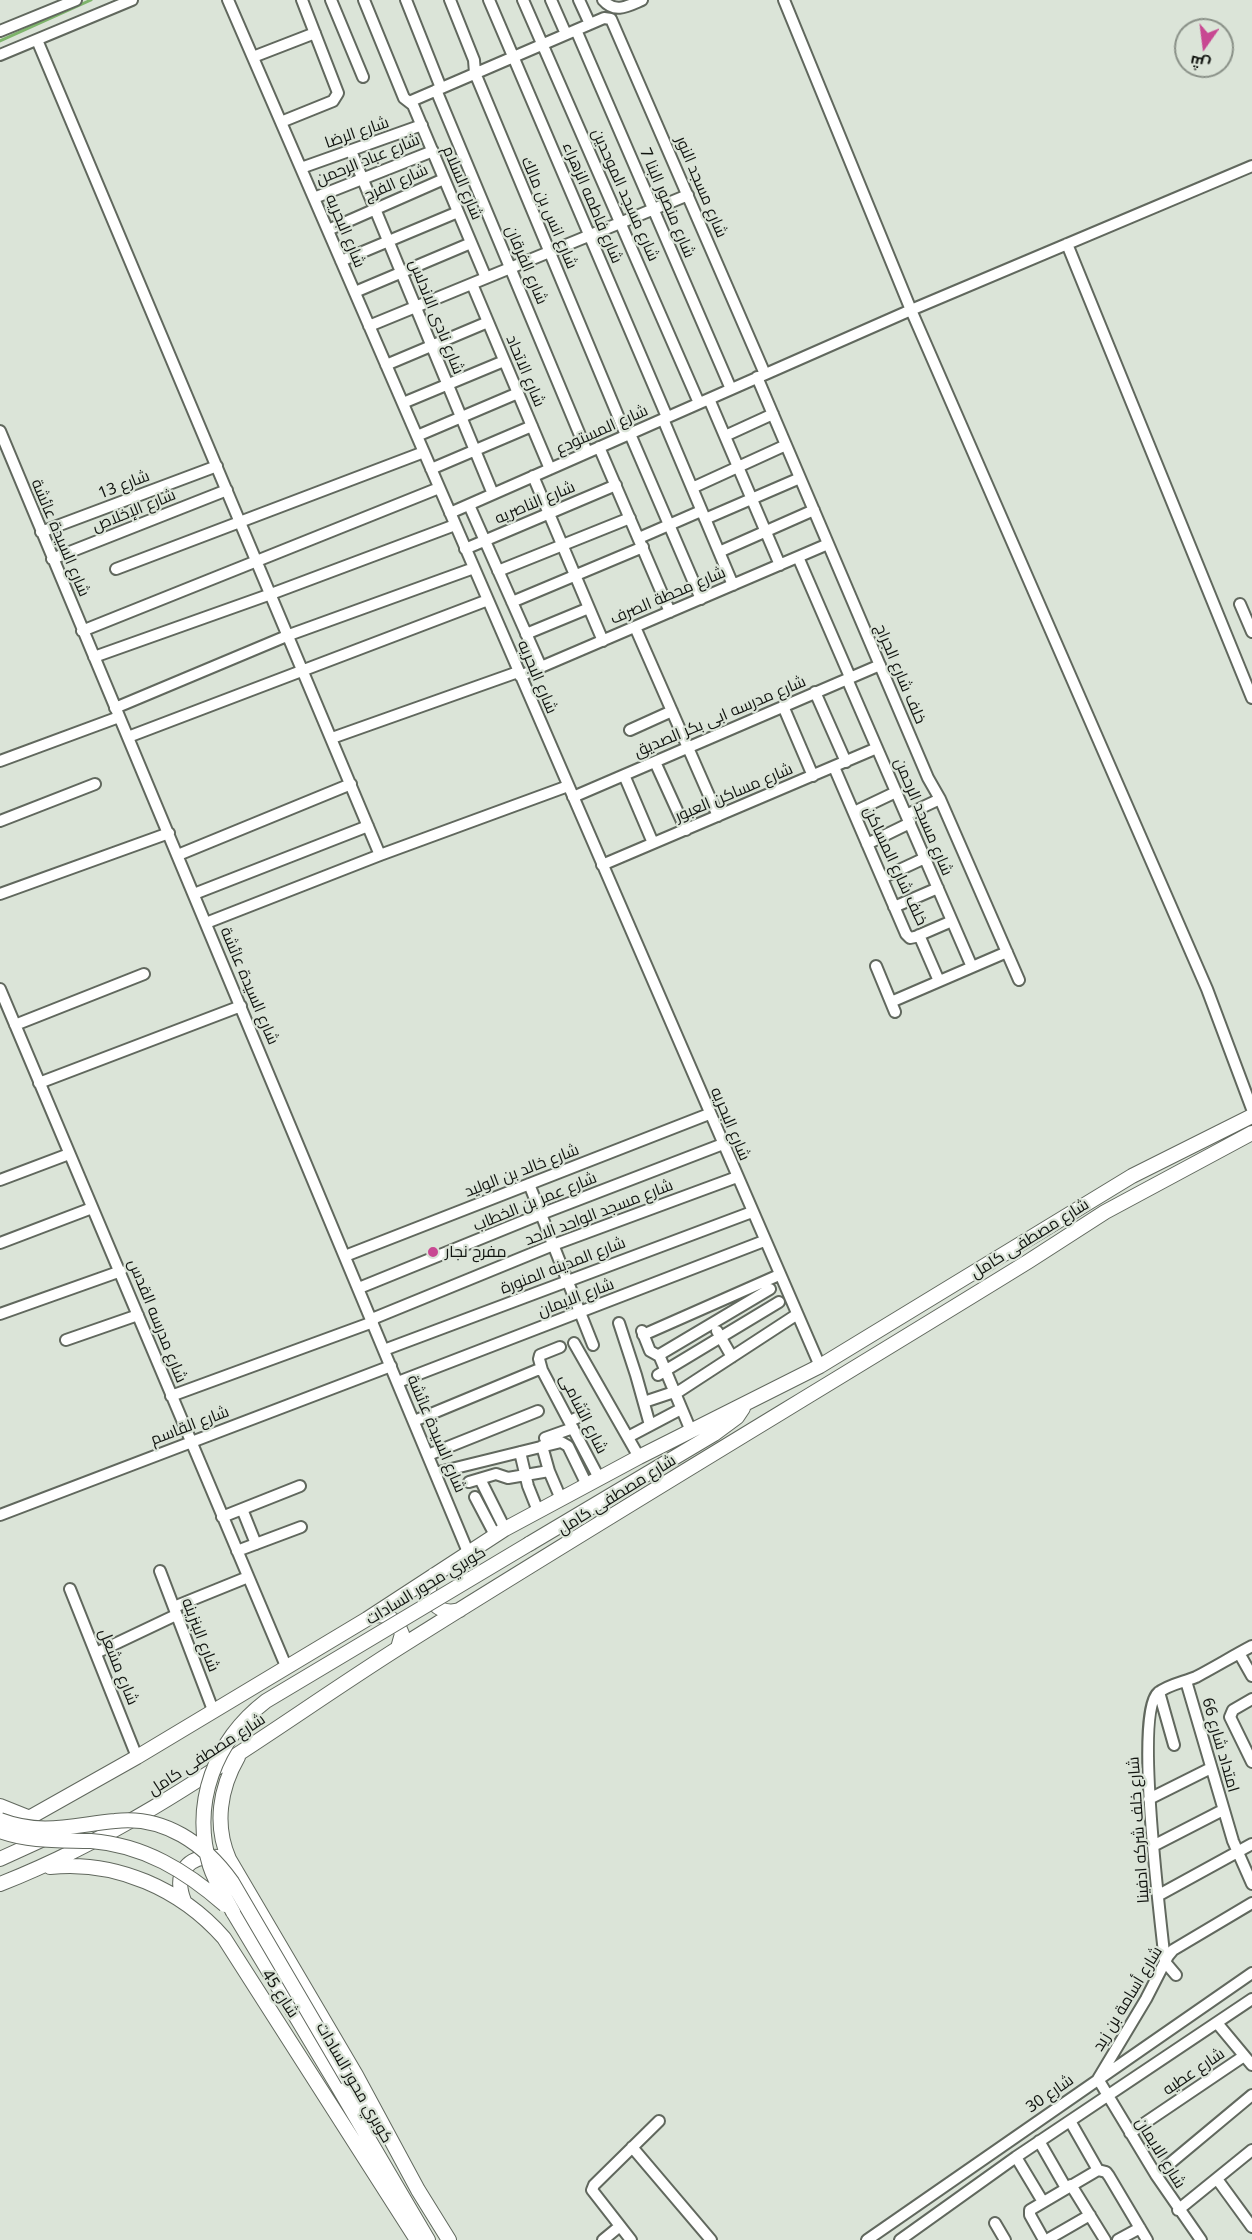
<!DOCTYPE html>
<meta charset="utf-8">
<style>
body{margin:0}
#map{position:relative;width:1252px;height:2240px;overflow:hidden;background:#dbe4d8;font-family:"Noto Sans",Cairo,sans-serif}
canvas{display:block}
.north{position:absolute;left:1174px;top:18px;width:60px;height:60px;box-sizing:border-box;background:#dbe4d8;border:2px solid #8a9188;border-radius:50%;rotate:194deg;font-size:16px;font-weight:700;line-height:24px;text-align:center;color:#111410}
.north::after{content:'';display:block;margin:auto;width:21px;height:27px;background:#c84892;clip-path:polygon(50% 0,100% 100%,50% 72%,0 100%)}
</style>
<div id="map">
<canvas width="1252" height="2240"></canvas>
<div class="north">ش</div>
</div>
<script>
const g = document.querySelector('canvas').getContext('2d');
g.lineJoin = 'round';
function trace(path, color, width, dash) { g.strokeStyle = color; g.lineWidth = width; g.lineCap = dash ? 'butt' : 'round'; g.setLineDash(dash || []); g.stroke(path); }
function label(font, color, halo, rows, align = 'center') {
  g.font = font + ' "Noto Sans",Cairo,sans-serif'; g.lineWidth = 4.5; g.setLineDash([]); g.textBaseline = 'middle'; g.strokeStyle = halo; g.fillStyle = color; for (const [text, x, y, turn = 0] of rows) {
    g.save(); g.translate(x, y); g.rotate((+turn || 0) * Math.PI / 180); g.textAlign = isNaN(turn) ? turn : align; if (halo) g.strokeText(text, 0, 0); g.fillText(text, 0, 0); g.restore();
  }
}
trace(new Path2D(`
 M 0,41 L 91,0`), '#7db46a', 3);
const minor = new Path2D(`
 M 228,0 L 820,1366
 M 331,0 L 363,77
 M 364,0 L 404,98 L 413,105 L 486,278
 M 406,0 L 441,88
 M 450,0 L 474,60 L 475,73 L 626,435
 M 489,0 L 667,417
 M 523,0 L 699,403
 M 551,0 L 566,34
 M 579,0 L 590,24
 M 603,0 C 615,14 628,6 642,0
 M 784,0 L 911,310 L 1207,989 L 1252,1109
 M 576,30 L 731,389
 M 0,31 L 76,0
 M 37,40 L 380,855
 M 0,55 L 132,0
 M 253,57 L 315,33
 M 436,90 L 587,452
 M 409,102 L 604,18 L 611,19 L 765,374
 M 281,122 L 333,101 L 338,93 L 302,0
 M 351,151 L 493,494
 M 301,168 L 422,125
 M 314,198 L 433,151
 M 328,230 L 444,179
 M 1067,244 L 1252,698
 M 341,261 L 458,212
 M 472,284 L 550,469
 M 355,292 L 471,243
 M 369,326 L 688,195
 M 386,365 L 488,322
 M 757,377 L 928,778 L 940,799 L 1019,980
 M 709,399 L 780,565
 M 403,403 L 504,361
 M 663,419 L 733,585
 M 0,431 L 468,1552
 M 630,434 L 701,599
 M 417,436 L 518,393
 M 725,436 L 773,414
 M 599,447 L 670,612
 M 431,469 L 532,426
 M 533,476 L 603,641
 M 692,488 L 786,445
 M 469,505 L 541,667
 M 450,513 L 911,310 L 1252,166
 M 705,519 L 800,478
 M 41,532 L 217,466
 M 639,538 L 701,511
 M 465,549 L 616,485
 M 719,552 L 814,510
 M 798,557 L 850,677
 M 52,559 L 227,490
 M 116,569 L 424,452
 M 498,571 L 630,518
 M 512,602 L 643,547
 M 1240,604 L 1252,632
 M 635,627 L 718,816
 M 82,631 L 439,488
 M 526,634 L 589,608
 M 94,657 L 271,594 L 455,525
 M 520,676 L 828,544
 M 847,679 L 972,967
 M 815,692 L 846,762
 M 783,706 L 813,776
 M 115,708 L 289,635 L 474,568
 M 630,730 L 672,711
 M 128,737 L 488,600
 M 332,738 L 518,672
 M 0,761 L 119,717
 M 655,762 L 686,830
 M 834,767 L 906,934 L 910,938 L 915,937 L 952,921
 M 624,775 L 653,843
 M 573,797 L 880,665
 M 854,812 L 896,792
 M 906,815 L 940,799
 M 0,821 L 95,784
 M 867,844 L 910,823
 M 178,855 L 351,784
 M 602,865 L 877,748
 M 882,878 L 925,858
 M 0,894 L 169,833
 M 194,894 L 368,826
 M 894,907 L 938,888
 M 206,923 L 380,855 L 568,786
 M 919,935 L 939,981
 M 876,966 L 895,1012
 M 0,989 L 286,1666
 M 891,1002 L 1007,952
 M 15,1025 L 144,974
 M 39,1083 L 241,1006
 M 0,1180 L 69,1154
 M 529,1184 L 593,1345
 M 0,1243 L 92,1208
 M 345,1256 L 709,1114
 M 359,1288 L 541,1214 L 723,1144
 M 0,1314 L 121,1271
 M 372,1319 L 553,1245 L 737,1177
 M 619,1323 L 636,1375 L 650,1425
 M 642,1331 L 650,1351 L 659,1356
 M 717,1331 L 732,1357
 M 643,1335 L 779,1275
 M 66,1340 L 138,1315
 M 574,1343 L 639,1457
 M 384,1350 L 752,1212
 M 542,1370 L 539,1359 L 540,1355 L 560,1347
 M 658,1375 L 779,1302
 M 398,1382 L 764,1241
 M 675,1394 L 796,1315
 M 171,1396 L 373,1322
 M 644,1402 L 674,1392
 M 414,1421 L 537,1370 L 542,1370 L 599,1478
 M 570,1421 L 585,1414
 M 691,1431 L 659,1355 L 770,1289
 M 628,1437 L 681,1409
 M 545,1438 L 573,1428
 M 542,1446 L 549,1471 L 561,1499
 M 520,1452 L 528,1486 L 538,1511
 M 428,1455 L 538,1411
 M 435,1473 L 561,1442 L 568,1446 L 587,1485
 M 480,1479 L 505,1529
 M 469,1482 L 496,1474 L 508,1478 L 549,1471
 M 475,1497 L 495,1535
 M 242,1509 L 256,1544
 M 0,1515 L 391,1366
 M 222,1517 L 300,1486
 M 237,1551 L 301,1527
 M 160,1571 L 213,1710
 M 70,1589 L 137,1757
 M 174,1607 L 248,1577
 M 96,1653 L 176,1615
 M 1239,1653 L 1252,1676
 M 1186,1681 L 1233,1841 L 1252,1884
 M 1159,1692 L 1174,1745
 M 1252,1699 L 1233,1710 L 1230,1717 L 1252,1762
 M 1149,1799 L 1211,1768
 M 1153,1846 L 1223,1810
 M 1159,1895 L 1252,1844
 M 1176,1975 L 1165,1962 C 1161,1923 1134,1713 1158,1693 C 1167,1685 1184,1682 1196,1677 C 1215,1667 1233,1656 1252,1646
 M 1217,2023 L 1252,2065
 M 1070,2121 L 1098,2170
 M 1130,2133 L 1244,2056
 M 1039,2141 L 1066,2188
 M 632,2147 L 711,2240
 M 1016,2157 L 1043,2202
 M 1156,2175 L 1252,2095
 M 1217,2179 L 1252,2227
 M 1071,2185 L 1105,2240
 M 1178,2210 L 1252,2150
 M 995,2223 L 1005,2240
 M 1050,2238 L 1090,2215
 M 603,2240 L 620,2226
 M 631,2240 L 592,2190 L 594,2185 L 659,2121
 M 867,2240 L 1252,1973
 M 900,2240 L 1016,2157 L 1252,1999
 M 1044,2240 L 1030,2215 L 1030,2210 L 1098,2170 L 1106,2172 L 1109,2176 L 1147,2240
 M 1118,2240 L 1140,2228
 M 1201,2240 L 1156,2175 L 1098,2079 L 1146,1999 L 1168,1956 L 1173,1950 L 1252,1903`);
const major = new Path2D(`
 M 529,1544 L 714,1434 L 737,1417 L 743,1408
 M 434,1575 C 421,1594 436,1617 460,1610
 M 372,1616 C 387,1613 397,1619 402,1634 L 398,1648
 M 238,1757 C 220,1788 214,1825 229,1859 L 356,2075 L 418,2190 L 449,2240
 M 0,1806 L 30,1818
 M 11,1828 L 137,1757 L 367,1619 L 505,1529 L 639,1457 L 820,1366 L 1132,1176 L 1252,1116
 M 0,1859 L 46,1838
 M 50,1867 C 116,1860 181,1889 224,1938 L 417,2240
 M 0,1884 C 146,1827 269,1730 400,1647 C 608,1516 820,1390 1029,1261 L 1105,1212 L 1252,1133
 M 184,1901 C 173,1873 187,1855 218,1857
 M 233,1912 L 337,2085 L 428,2240
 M 348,2080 L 365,2110`);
trace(minor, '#61685e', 14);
trace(major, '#61685e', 16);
trace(minor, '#fff', 10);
trace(major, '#fff', 14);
const majorBridge = new Path2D(`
 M 0,1820 C 42,1836 73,1825 115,1821 C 164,1815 205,1844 232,1882 L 348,2080
 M 0,1831 C 30,1842 60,1840 91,1841 C 144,1845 186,1871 225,1905
 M 233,1912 C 225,1897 215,1882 210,1866 C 191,1803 215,1740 266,1701 L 529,1544`);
trace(majorBridge, '#61685e', 16, []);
trace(majorBridge, '#fff', 14);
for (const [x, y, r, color] of [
 [433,1252,6,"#c84892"]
]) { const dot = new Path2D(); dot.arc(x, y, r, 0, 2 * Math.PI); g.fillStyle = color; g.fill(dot); trace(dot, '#dbe4d8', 2); }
label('16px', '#111410', '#dbe4d8', [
 ["شارع الرضا",357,133,-19],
 ["شارع عباد الرحمن",368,160,-22],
 ["شارع الفرج",396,183,-24],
 ["شارع السلام",462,183,67],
 ["شارع مسجد النور",701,187,67],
 ["شارع مسجد الموحدين",625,195,66],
 ["شارع فاطمه الزهراء",592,203,67],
 ["شارع منصور البنا 7",667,203,67],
 ["شارع انس بن مالك",549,213,67],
 ["شارع البحريه",345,231,67],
 ["شارع الفرقان",526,265,67],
 ["شارع نادى الاندلس",436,317,68],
 ["شارع الاتحاد",525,371,67],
 ["شارع المستودع",602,430,-24],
 ["شارع 13",124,485,-21],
 ["شارع الناصريه",535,503,-23],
 ["شارع الإخلاص",134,511,-22],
 ["شارع السيدة عائشة",60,538,67],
 ["شارع محطة الصرف",668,596,-23],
 ["خلف شارع الجراج",900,674,67],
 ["شارع البحريه",537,677,67],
 ["شارع مدرسه ابى بكر الصديق",720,717,-23],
 ["شارع مساكن العبور",734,793,-23],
 ["شارع مسجد الرحمن",923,817,67],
 ["خلف شارع المساكن",895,866,65],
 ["شارع السيدة عائشة",249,986,67],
 ["شارع البحريه",730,1124,67],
 ["شارع خالد بن الوليد",522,1171,-21],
 ["شارع عمر بن الخطاب",535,1202,-22],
 ["شارع مسجد الواحد الاحد",599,1213,-21],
 ["شارع مصطفى كامل",1030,1239,-32],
 ["شارع المدينه المنورة",563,1266,-21],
 ["شارع الايمان",576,1298,-21],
 ["شارع مدرسه القدس",157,1321,68],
 ["شارع الشامى",583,1414,63],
 ["شارع القاسم",190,1426,-21],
 ["شارع السيدة عائشة",436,1434,67],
 ["شارع مصطفى كامل",617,1495,-32],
 ["كوبري محور السادات",426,1586,-31],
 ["شارع البنزينه",200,1635,69],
 ["شارع مشعل",118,1667,68],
 ["امتداد شارع 66",1220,1745,74],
 ["شارع مصطفى كامل",207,1755,-33],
 ["شارع خلف شركه ادفينا",1139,1830,-94],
 ["شارع 45",280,1994,57],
 ["شارع أسامة بن زيد",1128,1999,-59],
 ["شارع عطيه",1194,2072,-34],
 ["كوبري محور السادات",354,2083,60],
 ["شارع 30",1050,2094,-35],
 ["شارع الايمان",1160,2153,58]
]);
label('16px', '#111410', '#dbe4d8', [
 ["مفرح نجار",445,1252]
], 'left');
</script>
